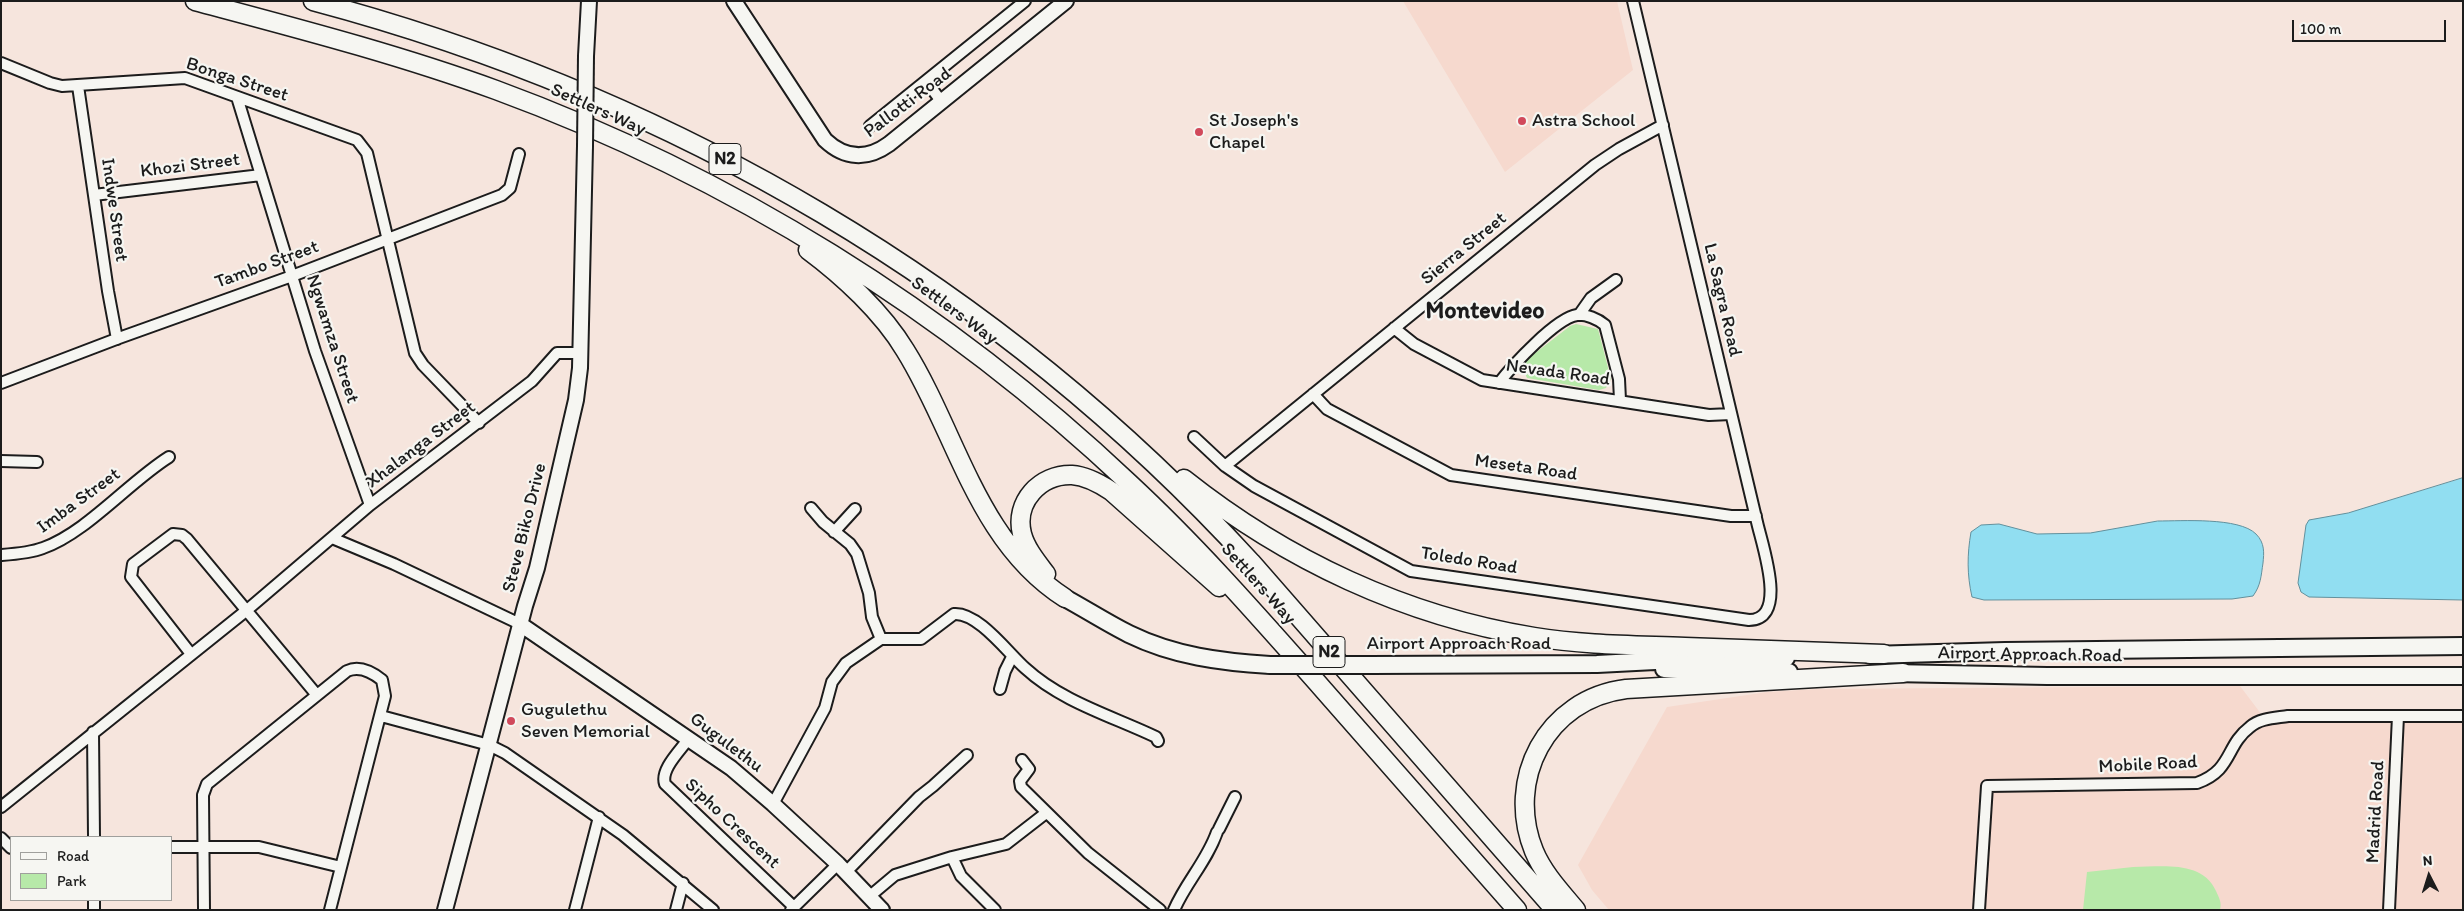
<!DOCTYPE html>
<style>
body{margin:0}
#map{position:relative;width:2464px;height:911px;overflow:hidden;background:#f6e5dd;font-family:Itim,sans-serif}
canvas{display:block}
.frame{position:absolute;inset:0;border:2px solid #1c1c1c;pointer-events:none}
.legend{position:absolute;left:10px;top:836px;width:162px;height:65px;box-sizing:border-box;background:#f6f6f2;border:1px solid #9f9f9c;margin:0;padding:6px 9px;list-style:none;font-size:15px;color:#1c1c1c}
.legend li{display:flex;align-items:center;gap:10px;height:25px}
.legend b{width:25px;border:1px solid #9f9f9c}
.north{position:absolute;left:2404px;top:851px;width:50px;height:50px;-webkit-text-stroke:4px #f6f6f2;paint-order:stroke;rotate:355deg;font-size:14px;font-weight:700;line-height:20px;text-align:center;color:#1c1c1c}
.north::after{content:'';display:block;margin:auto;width:18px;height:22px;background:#1c1c1c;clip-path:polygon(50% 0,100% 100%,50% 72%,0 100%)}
.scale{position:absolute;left:2292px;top:20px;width:154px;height:22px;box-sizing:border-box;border:2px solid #1c1c1c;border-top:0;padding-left:6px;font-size:15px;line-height:18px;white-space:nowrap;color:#1c1c1c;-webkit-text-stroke:4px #f6f6f2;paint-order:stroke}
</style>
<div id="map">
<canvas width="2464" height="911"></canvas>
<div class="frame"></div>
<ul class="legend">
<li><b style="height:6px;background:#f6f6f2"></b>Road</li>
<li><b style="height:14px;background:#b7e9a9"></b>Park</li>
</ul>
<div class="north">N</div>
<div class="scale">100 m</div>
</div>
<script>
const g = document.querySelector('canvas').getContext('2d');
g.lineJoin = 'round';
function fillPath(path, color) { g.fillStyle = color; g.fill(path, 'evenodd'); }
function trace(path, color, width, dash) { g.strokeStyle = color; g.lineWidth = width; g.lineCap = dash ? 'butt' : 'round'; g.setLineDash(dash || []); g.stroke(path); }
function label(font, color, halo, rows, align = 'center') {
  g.font = font + ' Itim,sans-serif'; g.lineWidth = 4.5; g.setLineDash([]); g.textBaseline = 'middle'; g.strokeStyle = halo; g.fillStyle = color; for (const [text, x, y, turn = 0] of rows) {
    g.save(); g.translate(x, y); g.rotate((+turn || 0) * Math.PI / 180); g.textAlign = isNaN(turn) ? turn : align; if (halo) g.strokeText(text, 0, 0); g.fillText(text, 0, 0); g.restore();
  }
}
fillPath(new Path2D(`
 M 1403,1 L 1617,1 L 1633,70 L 1505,172 Z
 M 2240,686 L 2265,719 L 2463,718 L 2463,910 L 1609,910 L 1592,890 L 1578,865 L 1667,707 L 1767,692 L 1817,689 Z`), '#f6d9ce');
fillPath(new Path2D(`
 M 1576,324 L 1598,329 L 1611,379 L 1606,388 L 1599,390 L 1527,378 L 1522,367 L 1525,361 L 1570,326 Z
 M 2133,867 C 2162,867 2202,860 2216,891 C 2219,898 2222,902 2220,910 L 2083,910 L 2087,872 Z`), '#b7e9a9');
const water = new Path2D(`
 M 2463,478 L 2463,600 L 2309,597 L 2301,592 L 2298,583 L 2306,525 L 2309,520 L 2348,513 Z
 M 2158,521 C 2182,521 2239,517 2256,534 C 2265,543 2264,553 2263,563 C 2261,576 2261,585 2253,596 L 2232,599 L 1984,600 L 1972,597 C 1967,575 1967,555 1971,532 L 1981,525 L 1999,524 L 2037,534 L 2090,533 Z`);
fillPath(water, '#91def1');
trace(water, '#62909c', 1);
const street = new Path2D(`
 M 1,63 L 50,83 L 62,86 L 185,78 L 357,140 L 367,153 L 415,353 L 423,365 L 479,423
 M 926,81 L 941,101
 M 78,86 L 108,291 L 117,339
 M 237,97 L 315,351 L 370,505
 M 870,126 L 1025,1
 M 94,195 L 261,175
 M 1579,315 L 1591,298 L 1616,280
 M 1394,328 L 1414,344 L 1482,380 L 1709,415 L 1731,414
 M 1,383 L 119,338 L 292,276 L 502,195 L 510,188 L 519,154
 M 1499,383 C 1512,366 1556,318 1577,315 C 1586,314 1598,319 1605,325 L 1619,379 L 1620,400
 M 1313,394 L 1327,409 L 1451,475 L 1731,516 L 1756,516
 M 1194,437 L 1225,466 L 1254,486 L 1411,571 L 1749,620 C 1789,620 1762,545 1757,522 L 1633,1
 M 1,461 L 37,462
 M 1225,466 L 1595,165 L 1619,149 L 1663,125
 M 811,508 L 823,522 L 850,544 L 857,554 L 869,593 L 872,617 L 881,639
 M 834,532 L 855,509
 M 332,538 L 394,564 L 520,624
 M 1,555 C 15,554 30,553 43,548 C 86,533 129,482 169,457
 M 191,654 L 131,577 L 133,564 L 173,534 L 182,535 L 187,539 L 316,694
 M 1000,689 L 1005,671 L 1012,657
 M 381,716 L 489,745 L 505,753 L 623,835 L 713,910
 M 93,732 L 94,837
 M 689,738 C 681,750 660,769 665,784 L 794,907
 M 1022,760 L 1029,769 L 1020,781 L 1021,787 L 1088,853 L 1160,910
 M 773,804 L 825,708 L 832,682 L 846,663 L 881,639 L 921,639 L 954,614 C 978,612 1008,653 1025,668 C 1062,702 1112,716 1156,737 L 1158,741
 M 1,807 L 247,610 L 370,505 L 532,381 L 557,353 L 581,353
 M 1219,829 L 1235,797
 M 1,838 L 11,848
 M 171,847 L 259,847 L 341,867
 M 952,857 L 961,876 L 995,910
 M 846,872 L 919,797 L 933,786 L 967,755
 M 870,896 L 895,875 L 952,857 L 1006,844 L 1046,813
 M 94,910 L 94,900
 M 204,910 L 203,795 L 207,784 L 347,671 C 360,665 372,672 382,680 L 385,696 L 330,910
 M 575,910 L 599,817
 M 676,910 L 683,883
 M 791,910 L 838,864
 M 1174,910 C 1186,882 1207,861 1217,832
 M 1979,910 L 1987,786 L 2197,783 C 2233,770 2225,746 2250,727 C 2260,718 2276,718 2288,716 L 2463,716
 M 2389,910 L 2398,716`);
const secondary = new Path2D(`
 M 734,1 L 825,140 C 845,159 867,160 889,144 L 1066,1
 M 586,56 L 589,1
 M 520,624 L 731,768 L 773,804 L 838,864 L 882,910
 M 445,910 L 525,606 L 537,568 L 576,400 L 580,368 L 585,146`);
const primary = new Path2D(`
 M 1065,598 C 1087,610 1107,623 1129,634 C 1174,656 1221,662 1270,665
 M 1870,655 L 2005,651 L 2463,646
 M 1371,665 L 1597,664 L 1694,659 L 1786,658
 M 1664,669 L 1789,672
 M 1891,673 L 2047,676 L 2463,676`);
const highway = new Path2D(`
 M 195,1 C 296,28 397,54 496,90 C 730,176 947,311 1129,483 C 1198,547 1259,617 1321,687 C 1386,761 1452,836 1517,910
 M 313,1 C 674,97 997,285 1251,562 L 1555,910
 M 808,250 C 843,276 882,312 905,350 C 957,433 977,542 1065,598
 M 1184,479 C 1286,560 1405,616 1534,637 C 1584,645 1634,645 1685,647 C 1751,649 1818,652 1884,654
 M 1046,574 C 1037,562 1026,549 1022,534 C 1014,502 1040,474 1072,475 C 1086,476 1099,483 1111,491 L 1219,587
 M 1576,910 C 1561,892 1543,873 1534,851 C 1505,780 1546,699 1626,689 L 1903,673`);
trace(street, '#1c1c1c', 14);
trace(secondary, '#1c1c1c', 18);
trace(primary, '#1c1c1c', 20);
trace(highway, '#1c1c1c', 21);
trace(street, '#f6f6f2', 10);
trace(secondary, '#f6f6f2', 14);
trace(primary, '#f6f6f2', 16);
trace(highway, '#f6f6f2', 18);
const secondaryBridge = new Path2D(`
 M 585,146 L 586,56`);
const primaryBridge = new Path2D(`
 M 1270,665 L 1371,665`);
trace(secondaryBridge, '#1c1c1c', 18, []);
trace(primaryBridge, '#1c1c1c', 20, []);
trace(secondaryBridge, '#f6f6f2', 14);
trace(primaryBridge, '#f6f6f2', 16);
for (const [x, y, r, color] of [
 [1522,121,5,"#d1495b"],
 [1199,132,5,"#d1495b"],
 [511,721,5,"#d1495b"]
]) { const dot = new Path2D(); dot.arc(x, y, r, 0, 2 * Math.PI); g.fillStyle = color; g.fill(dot); trace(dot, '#f6f6f2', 2); }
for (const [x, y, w] of [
 [725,159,32],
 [1329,652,32]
]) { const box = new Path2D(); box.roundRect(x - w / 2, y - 15.5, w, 31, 4); g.fillStyle = '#f6f6f2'; g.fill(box); trace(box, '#1c1c1c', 1); }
label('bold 18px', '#1c1c1c', null, [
 ["N2",725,159],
 ["N2",1329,652]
]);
label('19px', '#1c1c1c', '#f6f6f2', [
 ["Bonga Street",237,80,18],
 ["Pallotti Road",908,103,-37],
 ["Settlers Way",598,110,24],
 ["Khozi Street",190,166,-7],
 ["Indwe Street",114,210,82],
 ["Sierra Street",1464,249,-39],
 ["Tambo Street",267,265,-20],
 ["La Sagra Road",1722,300,77],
 ["Settlers Way",954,311,36],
 ["Ngwamza Street",332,339,72],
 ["Nevada Road",1558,373,8],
 ["Xhalanga Street",421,445,-37],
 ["Meseta Road",1526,468,8],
 ["Imba Street",79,501,-36],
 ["Steve Biko Drive",525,528,-76],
 ["Toledo Road",1469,561,9],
 ["Settlers Way",1258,584,48],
 ["Airport Approach Road",1459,644],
 ["Airport Approach Road",2030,655,1],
 ["Gugulethu",726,743,37],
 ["Mobile Road",2148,765,-3],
 ["Madrid Road",2376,812,-87],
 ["Sipho Crescent",732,824,43]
]);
label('19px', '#1c1c1c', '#f6f6f2', [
 ["St Joseph's",1209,121],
 ["Chapel",1209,143],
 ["Astra School",1532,121],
 ["Gugulethu",521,710],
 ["Seven Memorial",521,732]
], 'left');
label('bold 24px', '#1c1c1c', '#f6f6f2', [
 ["Montevideo",1485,312]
]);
</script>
